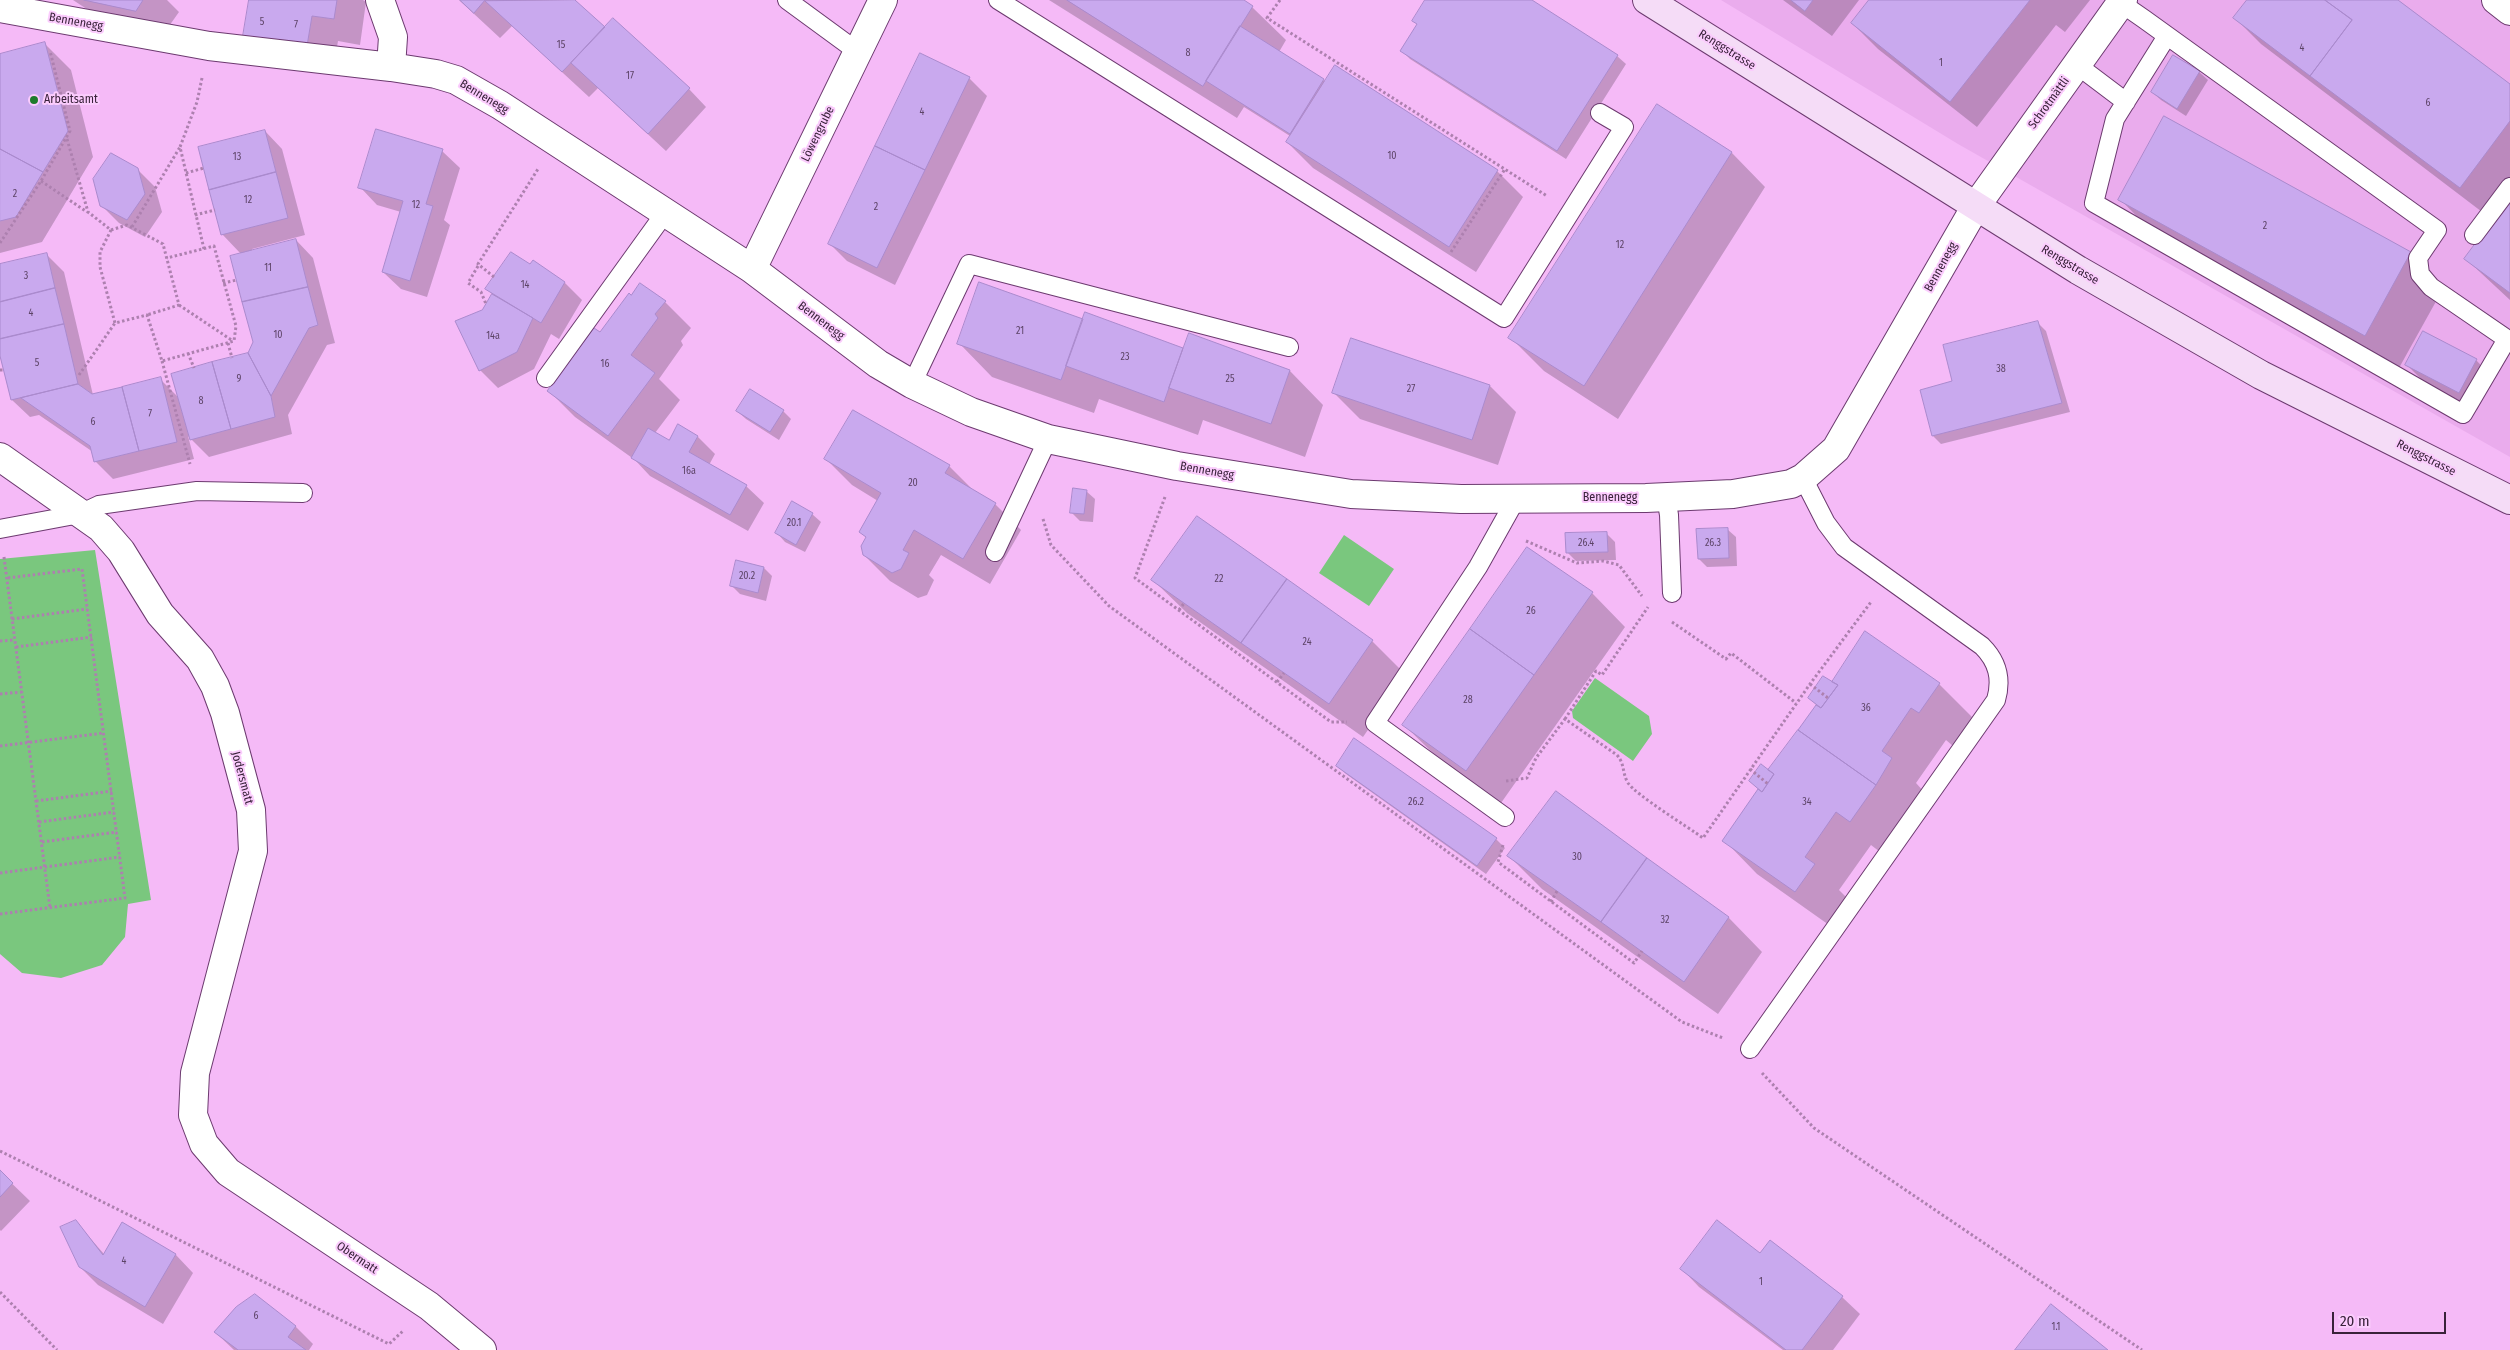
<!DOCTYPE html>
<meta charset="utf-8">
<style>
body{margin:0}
#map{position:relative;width:2510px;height:1350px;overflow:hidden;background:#f5baf7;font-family:"Fira Sans Condensed",sans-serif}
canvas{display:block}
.scale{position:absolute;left:2332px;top:1312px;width:114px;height:22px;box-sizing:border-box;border:2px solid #39223a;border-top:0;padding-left:6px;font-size:15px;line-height:18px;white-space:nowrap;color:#39223a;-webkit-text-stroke:4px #fbccfd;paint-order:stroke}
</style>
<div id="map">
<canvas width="2510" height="1350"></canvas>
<div class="scale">20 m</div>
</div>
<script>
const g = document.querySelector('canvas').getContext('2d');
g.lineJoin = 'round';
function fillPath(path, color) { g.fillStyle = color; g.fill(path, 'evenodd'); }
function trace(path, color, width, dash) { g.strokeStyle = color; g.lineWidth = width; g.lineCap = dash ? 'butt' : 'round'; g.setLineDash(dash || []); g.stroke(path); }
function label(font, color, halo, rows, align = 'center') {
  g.font = font + ' "Fira Sans Condensed",sans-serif'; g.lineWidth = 4; g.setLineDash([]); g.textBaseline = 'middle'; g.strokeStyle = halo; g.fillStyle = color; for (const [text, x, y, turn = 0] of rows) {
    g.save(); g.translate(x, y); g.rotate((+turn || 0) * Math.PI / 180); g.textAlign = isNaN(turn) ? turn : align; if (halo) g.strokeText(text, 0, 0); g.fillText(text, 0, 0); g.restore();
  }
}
fillPath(new Path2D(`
 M 1721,0 L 2510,0 L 2510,457 L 1958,144 Z`), '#eaaced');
fillPath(new Path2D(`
 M 1344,535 L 1394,569 L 1369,606 L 1319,573 Z
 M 95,550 L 151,900 L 128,904 L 125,937 L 102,965 L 61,978 L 22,973 L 0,954 L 0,559 Z
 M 1595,678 L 1649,716 L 1652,734 L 1633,761 L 1573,718 L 1572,711 Z`), '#7ac77e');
fillPath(new Path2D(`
 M 73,0 L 167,0 L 179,12 L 162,36 L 114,27 Z
 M 250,0 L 363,0 L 366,2 L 360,45 L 338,41 L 333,71 Z
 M 459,0 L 573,0 L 605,29 L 689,89 L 706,107 L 666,151 L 598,88 L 589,97 L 512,26 L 500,38 Z
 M 1049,0 L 1241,0 L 1252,7 L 1286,40 L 1279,52 L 1326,82 L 1497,171 L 1523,197 L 1476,272 L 1313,168 L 1287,142 L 1290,136 L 1244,107 L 1237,118 Z
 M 1426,0 L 1530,0 L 1617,56 L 1626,64 L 1566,159 L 1410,59 L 1402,51 L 1418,25 Z
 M 1783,0 L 1859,0 L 1832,36 Z
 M 1871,0 L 2090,0 L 2065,32 L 2056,25 L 1977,127 L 1878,49 L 1852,23 Z
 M 2249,0 L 2395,0 L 2510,86 L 2510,300 L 2466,259 L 2494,221 L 2261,44 L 2235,18 Z
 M 45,44 L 71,70 L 93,157 L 42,242 L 0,253 L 0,55 Z
 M 2199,72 L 2208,80 L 2186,116 L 2161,100 L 2152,92 Z
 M 969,78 L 987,96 L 895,285 L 847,261 L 829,243 Z
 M 1657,106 L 1732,153 L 1765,187 L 1618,419 L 1544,371 L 1510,337 Z
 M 265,131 L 282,149 L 305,235 L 252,249 L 252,251 L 296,240 L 313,258 L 335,343 L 327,345 L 288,415 L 292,434 L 209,457 L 188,436 L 194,459 L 113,479 L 95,461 L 93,452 L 39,415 L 30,417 L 12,400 L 0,350 L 0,265 L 46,254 L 64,272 L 93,395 L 160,379 L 179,398 L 249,354 L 254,342 L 241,254 L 222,234 Z
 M 442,151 L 460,168 L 444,220 L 450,225 L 427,297 L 401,289 L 383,272 L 401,212 L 377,205 L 360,187 Z
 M 137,169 L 155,187 L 162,212 L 145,237 L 119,223 L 101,205 Z
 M 2120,199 L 2410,253 L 2444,287 L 2399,368 L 2153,233 Z
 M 531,266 L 564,282 L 582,300 L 559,339 L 551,334 L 534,369 L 498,388 L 480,370 L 483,311 L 493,295 L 487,289 Z
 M 665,302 L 691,328 L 681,341 L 683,345 L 659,379 L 680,400 L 655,433 L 669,441 L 678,426 L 698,437 L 715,454 L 709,465 L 746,486 L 764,503 L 748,531 L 650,476 L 635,460 L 575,417 L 549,391 L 600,334 Z
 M 1086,314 L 1184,350 L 1290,371 L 1323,405 L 1305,457 L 1203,420 L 1198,435 L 1099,399 L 1094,413 L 992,377 L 959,343 L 1083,321 Z
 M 2037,322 L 2046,331 L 2070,412 L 1941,444 L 1933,436 L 1954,382 Z
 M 2476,360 L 2493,378 L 2477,410 L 2424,382 L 2407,365 Z
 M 1490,386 L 1516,412 L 1498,465 L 1360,419 L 1334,393 Z
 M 737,411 L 783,411 L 791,419 L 779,440 L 746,419 Z
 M 853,411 L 949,466 L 975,492 L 995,504 L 1021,530 L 990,584 L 941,555 L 929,575 L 934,580 L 927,595 L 918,598 L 890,581 L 864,555 L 867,538 L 860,532 L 878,501 L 852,485 L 826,459 Z
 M 1086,491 L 1095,499 L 1093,522 L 1080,521 L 1071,512 Z
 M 812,514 L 821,522 L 805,552 L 785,542 L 777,533 Z
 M 1198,518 L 1372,641 L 1406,675 L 1363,737 L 1187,613 L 1153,580 Z
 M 1727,529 L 1736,537 L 1737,566 L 1707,567 L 1699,559 Z
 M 1606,533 L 1615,542 L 1616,560 L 1576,561 L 1567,552 Z
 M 764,568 L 772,576 L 766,601 L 740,594 L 731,585 Z
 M 1592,593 L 1625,627 L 1501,803 L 1438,758 L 1404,725 Z
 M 1866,633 L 1939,684 L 1973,718 L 1953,746 L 1946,740 L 1916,783 L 1925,793 L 1884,855 L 1871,845 L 1839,890 L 1847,898 L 1829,925 L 1757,874 L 1724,840 L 1759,790 L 1750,781 L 1768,771 L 1817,706 L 1810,698 L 1833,684 Z
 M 1354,740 L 1496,839 L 1505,848 L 1486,874 L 1346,774 L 1337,766 Z
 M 1556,793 L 1729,918 L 1762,952 L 1718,1014 L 1542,889 L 1509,856 Z
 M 0,1172 L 30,1201 L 1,1231 L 0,1230 Z
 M 75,1221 L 104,1254 L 122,1223 L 176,1255 L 193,1273 L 163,1324 L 98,1285 L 80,1267 Z
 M 1761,1255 L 1842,1297 L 1860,1314 L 1833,1350 L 1783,1350 L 1699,1287 L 1682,1269 Z
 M 295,1326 L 313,1344 L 309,1350 L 234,1350 L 215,1332 Z`), '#0003');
const building = new Path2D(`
 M 84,0 L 143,0 L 136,11 Z
 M 249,0 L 337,0 L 334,19 L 312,16 L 307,46 L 243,36 Z
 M 460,0 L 485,0 L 474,13 Z
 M 575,0 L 605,27 L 562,72 L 485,1 Z
 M 1067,0 L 1244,0 L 1253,6 L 1203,86 Z
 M 1425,0 L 1532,0 L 1618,55 L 1557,151 L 1400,51 L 1417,24 L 1412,21 Z
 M 1791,0 L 1813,0 L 1805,11 Z
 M 1869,0 L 2030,0 L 1950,102 L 1851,23 Z
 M 2247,0 L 2325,0 L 2352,20 L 2310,76 L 2233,18 Z
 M 2325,0 L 2398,0 L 2510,84 L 2510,121 L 2460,188 L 2310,76 L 2352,20 Z
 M 613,18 L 690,88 L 648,134 L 571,63 Z
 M 1240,26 L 1324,79 L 1290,134 L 1206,81 Z
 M 45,42 L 68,131 L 43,172 L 0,149 L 0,54 Z
 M 920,53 L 970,77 L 925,170 L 875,146 Z
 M 2173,55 L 2200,71 L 2177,109 L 2151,92 Z
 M 1335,65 L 1498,170 L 1449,247 L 1286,142 Z
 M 1657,104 L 1732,152 L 1584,386 L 1508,338 Z
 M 2164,116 L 2411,252 L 2365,336 L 2118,200 Z
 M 376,129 L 443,149 L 426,204 L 433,206 L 410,281 L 382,272 L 403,201 L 358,188 Z
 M 265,130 L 276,172 L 209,190 L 198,147 Z
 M 875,146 L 925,170 L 877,268 L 828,244 Z
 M 0,149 L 43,172 L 16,217 L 0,221 Z
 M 111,153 L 138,168 L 145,194 L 127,220 L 100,206 L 93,179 Z
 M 276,172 L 288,218 L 221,235 L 209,190 Z
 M 2510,197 L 2510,293 L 2464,259 Z
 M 296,239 L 308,287 L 242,302 L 230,256 Z
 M 511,252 L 530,264 L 533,260 L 565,282 L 541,323 L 485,289 Z
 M 47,253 L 55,288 L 0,302 L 0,264 Z
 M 979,282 L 1083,319 L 1061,380 L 957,344 Z
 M 640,283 L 666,301 L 655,314 L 658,318 L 631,355 L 655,373 L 608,436 L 547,391 L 594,328 L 600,332 L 629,293 L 631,295 Z
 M 308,287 L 318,325 L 309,328 L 271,396 L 248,353 L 253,342 L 242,302 Z
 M 55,288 L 64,324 L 0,339 L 0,302 Z
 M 492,294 L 533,318 L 517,352 L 479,371 L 455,321 L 482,310 Z
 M 1085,312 L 1183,348 L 1164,402 L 1066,366 Z
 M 2038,321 L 2062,403 L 1932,436 L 1920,390 L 1952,381 L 1943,345 Z
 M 64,324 L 78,384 L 11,400 L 0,356 L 0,339 Z
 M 2423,331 L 2477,359 L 2459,393 L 2405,365 Z
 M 1189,333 L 1290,370 L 1271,424 L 1169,388 Z
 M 1351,338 L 1490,385 L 1472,440 L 1332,393 Z
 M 248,353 L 271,396 L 275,417 L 231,429 L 212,362 Z
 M 212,362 L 231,429 L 190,440 L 171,374 Z
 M 161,377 L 177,442 L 139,451 L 122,387 Z
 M 78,384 L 92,394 L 122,387 L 139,451 L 94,462 L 90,446 L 21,398 Z
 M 750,389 L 784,410 L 770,432 L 736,411 Z
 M 853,410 L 950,465 L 945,473 L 996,503 L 963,559 L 914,530 L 903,550 L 909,553 L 901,569 L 892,573 L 863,555 L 861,546 L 866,537 L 859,532 L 881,493 L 824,459 Z
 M 678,424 L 698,436 L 689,452 L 747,485 L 730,515 L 631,458 L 648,428 L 669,440 Z
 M 1073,488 L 1087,490 L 1084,514 L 1070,513 Z
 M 792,501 L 813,513 L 796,545 L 775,533 Z
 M 1197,516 L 1287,579 L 1241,643 L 1151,580 Z
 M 1728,528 L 1729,558 L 1698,559 L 1696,529 Z
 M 1607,532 L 1608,552 L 1566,553 L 1565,533 Z
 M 1527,547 L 1593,592 L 1534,675 L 1470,629 Z
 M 736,560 L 764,567 L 758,593 L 730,586 Z
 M 1287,579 L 1373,640 L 1329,704 L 1241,643 Z
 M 1470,629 L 1534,675 L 1466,771 L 1402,725 Z
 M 1865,631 L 1940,683 L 1919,713 L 1911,708 L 1882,751 L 1892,758 L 1876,785 L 1798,730 L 1816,705 L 1821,708 L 1838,685 L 1832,682 Z
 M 1823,676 L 1838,685 L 1821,708 L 1808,698 Z
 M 1798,730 L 1876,785 L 1850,822 L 1836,812 L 1805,857 L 1815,864 L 1795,892 L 1722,841 L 1758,789 L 1762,792 L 1774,774 L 1768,770 Z
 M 1354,738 L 1497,838 L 1477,866 L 1336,766 Z
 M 1761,764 L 1774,774 L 1762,792 L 1749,781 Z
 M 1556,791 L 1647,858 L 1601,922 L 1507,856 Z
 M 1647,858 L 1729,917 L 1684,982 L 1601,922 Z
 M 0,1170 L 13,1183 L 0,1197 Z
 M 76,1220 L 103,1255 L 122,1222 L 176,1254 L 145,1307 L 79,1267 L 60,1227 Z
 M 1717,1220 L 1760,1253 L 1770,1240 L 1843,1296 L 1802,1350 L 1786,1350 L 1680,1269 Z
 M 255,1294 L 296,1326 L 288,1337 L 306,1350 L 238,1350 L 214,1332 L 236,1307 Z
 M 2051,1304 L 2108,1350 L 2015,1350 Z`);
fillPath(building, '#c9a9ee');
trace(building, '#aa8acd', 1);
const lane = new Path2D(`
 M 787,0 L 858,52
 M 998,0 L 1504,318 L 1624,127 L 1600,113
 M 2121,3 L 2144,19 L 2437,230 L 2418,258 L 2420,274 L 2431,287 L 2507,339 L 2463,414 L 2094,203 L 2115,119 L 2167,36
 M 2077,65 L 2126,102
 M 2474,235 L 2510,187
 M 546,378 L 665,213
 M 912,384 L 969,264 L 1289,347
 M 1666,497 L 1669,515 L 1672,593
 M 0,529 L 80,514 L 99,505 L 197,491 L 303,493
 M 995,552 L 1048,439
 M 1505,817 L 1375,723 L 1478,567 L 1516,499
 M 1750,1049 L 1996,700 C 2002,679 1998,662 1982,646 L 1844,547 L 1826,523 L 1803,478`);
const street = new Path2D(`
 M 380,0 L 393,37 L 391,67
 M 2496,0 L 2510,11
 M 0,8 L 209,46 L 391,67 L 436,74 L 456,80 L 500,105 L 752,269 L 878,364 L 912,384 L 971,412 L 1048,439 L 1177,466 L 1351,494 L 1461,499 L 1646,498 L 1733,494 L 1791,484 L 1803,478 L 1836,449 L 1976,206 L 2123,0
 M 752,269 L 883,0
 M 0,457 L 101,528 L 121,551 L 160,614 L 200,659 L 215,686 L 225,713 L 251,810 L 253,851 L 195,1073 L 193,1115 L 204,1144 L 228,1172 L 429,1306 L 482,1350`);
const secondary = new Path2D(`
 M 1647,0 L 2078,270 L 2261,375 L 2510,500`);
trace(lane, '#6c3a6f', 20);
trace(street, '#6c3a6f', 30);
trace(secondary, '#6c3a6f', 30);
trace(new Path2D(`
 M 1280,0 L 1267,18 L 1547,196
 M 202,78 L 197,102 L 180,147 L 204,249
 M 67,139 L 88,212 L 111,230 L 100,252 L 100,267 L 115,323 L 147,315 L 162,361 L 234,341 L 236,326 L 214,246 L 167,258
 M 186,173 L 204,168
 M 41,181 L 87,212
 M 195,215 L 215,210
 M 132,227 L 180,147
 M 111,230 L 127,225 L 163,244 L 179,305 L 147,315
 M 0,243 L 41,181 L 70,131 L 50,51
 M 1451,252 L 1505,169
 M 478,266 L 468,283 L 481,292 L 486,304
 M 494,277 L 478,264 L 538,169
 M 223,283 L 237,280
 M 179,305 L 233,341
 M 228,343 L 232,358
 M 188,353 L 194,368
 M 162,361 L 190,464
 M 0,370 L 3,370
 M 79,375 L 115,323
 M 1165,497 L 1135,578 L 1331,722 L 1347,722
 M 1043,519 L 1051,545 L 1109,606 L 1682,1022 L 1723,1038
 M 1526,541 L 1577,563 L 1603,561 L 1619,565 L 1642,596
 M 4,557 L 50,908
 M 1179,610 L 1185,602
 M 12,619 L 87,609
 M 1672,622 L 1726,659 L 1731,653 L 1796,703
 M 0,641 L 14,640
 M 16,647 L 92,637
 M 1277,682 L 1284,673
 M 1810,684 L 1828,698
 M 0,694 L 22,692
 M 1565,719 L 1596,671 L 1602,675 L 1648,607
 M 0,746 L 104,733
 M 1750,769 L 1768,784
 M 1506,781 L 1527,778 L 1536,758 L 1565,719 L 1617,755 C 1625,764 1622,773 1628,783 C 1636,795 1688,827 1703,838 L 1810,684 L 1871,602
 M 36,801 L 112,791
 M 39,822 L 114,812
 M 42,842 L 117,832
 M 1503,845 L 1498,862 L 1634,963 L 1642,951
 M 0,873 L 120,857
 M 1551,902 L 1557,891
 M 0,914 L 125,898 L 82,569 L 7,578
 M 1762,1073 L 1814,1128 L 2142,1350
 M 0,1151 L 389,1344 L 404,1330
 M 0,1292 L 57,1350`), '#ad80af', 3, [2.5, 2.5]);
trace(lane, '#fff', 18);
trace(street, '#fff', 28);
trace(secondary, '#f5dcf7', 28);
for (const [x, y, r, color] of [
 [34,100,5,"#1d7b2c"]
]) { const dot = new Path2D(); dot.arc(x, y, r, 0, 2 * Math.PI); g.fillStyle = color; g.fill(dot); trace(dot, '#fbccfd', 2); }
label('10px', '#5d4467', null, [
 ["5",262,22],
 ["7",296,25],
 ["15",561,45],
 ["4",2302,48],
 ["8",1188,53],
 ["1",1941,63],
 ["17",630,76],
 ["6",2428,103],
 ["4",922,112],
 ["10",1392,156],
 ["13",237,157],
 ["2",15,194],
 ["12",248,200],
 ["12",416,205],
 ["2",876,207],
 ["2",2265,226],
 ["12",1620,245],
 ["11",268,268],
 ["3",26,276],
 ["14",525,285],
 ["4",31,313],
 ["21",1020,331],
 ["10",278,335],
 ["14a",493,336],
 ["23",1125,357],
 ["5",37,363],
 ["16",605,364],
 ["38",2001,369],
 ["9",239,379],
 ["25",1230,379],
 ["27",1411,389],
 ["8",201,401],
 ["7",150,414],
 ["6",93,422],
 ["16a",689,471],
 ["20",913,483],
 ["20.1",794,523],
 ["26.4",1586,543],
 ["26.3",1713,543],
 ["20.2",747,576],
 ["22",1219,579],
 ["26",1531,611],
 ["24",1307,642],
 ["28",1468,700],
 ["36",1866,708],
 ["26.2",1416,802],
 ["34",1807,802],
 ["30",1577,857],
 ["32",1665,920],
 ["4",124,1261],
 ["1",1761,1282],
 ["6",256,1316],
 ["1.1",2056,1327]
]);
label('12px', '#39223a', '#fbccfd', [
 ["Bennenegg",76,22,10],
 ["Renggstrasse",1727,50,32],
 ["Bennenegg",484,97,31],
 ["Schrotmättli",2049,103,-54],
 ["Löwengrube",818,134,-64],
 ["Renggstrasse",2070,265,31],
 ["Bennenegg",1941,267,-61],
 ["Bennenegg",821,321,37],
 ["Renggstrasse",2426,458,27],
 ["Bennenegg",1207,471,10],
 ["Bennenegg",1610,498],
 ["Jodersmatt",242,778,75],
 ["Obermatt",357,1258,34]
]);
label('12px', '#39223a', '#fbccfd', [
 ["Arbeitsamt",44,100]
], 'left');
</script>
